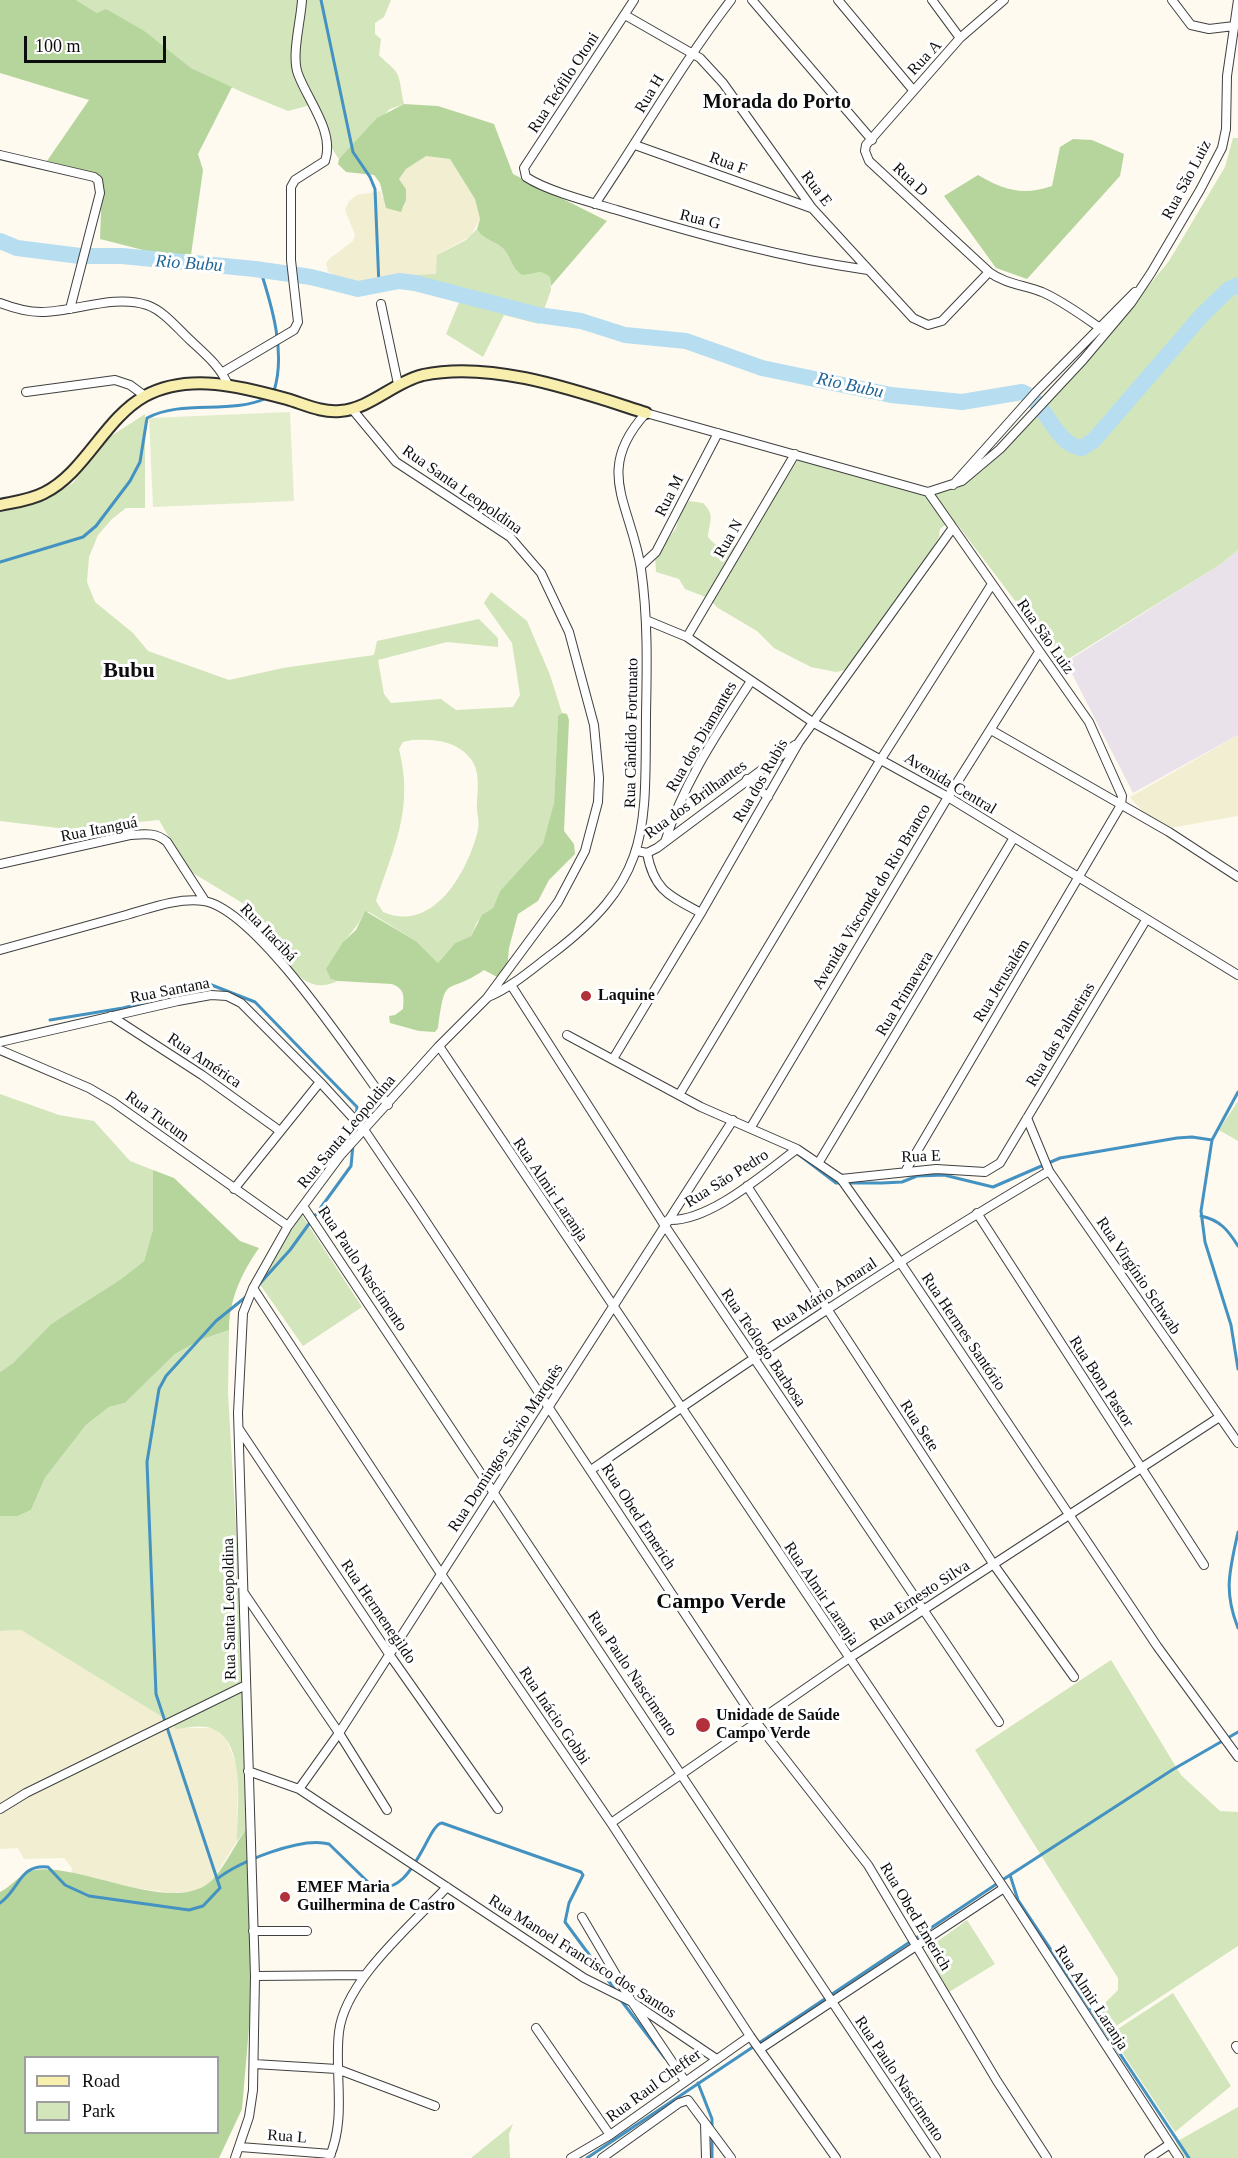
<!DOCTYPE html>
<meta charset="utf-8">
<style>
body{margin:0}
#map{position:relative;width:1238px;height:2158px;overflow:hidden;background:#fefaef;font-family:"Times New Roman",serif}
canvas{display:block}
.legend{position:absolute;left:24px;top:2056px;width:195px;height:78px;box-sizing:border-box;background:#fff;border:2px solid #9e9e9e;margin:0;padding:8px 10px;list-style:none;font-size:18px;color:#0d0d0d}
.legend li{display:flex;align-items:center;gap:12px;height:30px}
.legend b{width:30px;border:2px solid #9e9e9e}
.scale{position:absolute;left:24px;top:36px;width:142px;height:27px;box-sizing:border-box;border:3px solid #0d0d0d;border-top:0;padding-left:8px;font-size:18px;line-height:21px;white-space:nowrap;color:#0d0d0d;-webkit-text-stroke:4px #fff;paint-order:stroke}
</style>
<div id="map">
<canvas width="1238" height="2158"></canvas>
<ul class="legend">
<li><b style="height:8px;background:#f8efaf"></b>Road</li>
<li><b style="height:16px;background:#d2e5bb"></b>Park</li>
</ul>
<div class="scale">100 m</div>
</div>
<script>
const g = document.querySelector('canvas').getContext('2d');
g.lineJoin = 'round';
function fillPath(path, color) { g.fillStyle = color; g.fill(path, 'evenodd'); }
function trace(path, color, width, dash) { g.strokeStyle = color; g.lineWidth = width; g.lineCap = dash ? 'butt' : 'round'; g.setLineDash(dash || []); g.stroke(path); }
function label(font, color, halo, rows, align = 'center') {
  g.font = font + ' "Times New Roman",serif'; g.lineWidth = 6; g.setLineDash([]); g.textBaseline = 'middle'; g.strokeStyle = halo; g.fillStyle = color; for (const [text, x, y, turn = 0] of rows) {
    g.save(); g.translate(x, y); g.rotate((+turn || 0) * Math.PI / 180); g.textAlign = isNaN(turn) ? turn : align; if (halo) g.strokeText(text, 0, 0); g.fillText(text, 0, 0); g.restore();
  }
}
fillPath(new Path2D(`
 M 1238,550 L 1238,735 L 1133,793 L 1066,662 L 1221,564 Z`), '#eae2eb');
fillPath(new Path2D(`
 M 425,156 L 450,159 L 475,199 L 480,219 L 471,236 L 440,253 L 436,274 L 431,277 L 398,276 L 361,283 L 344,282 L 328,271 L 326,264 L 329,259 L 353,241 L 355,235 L 345,210 L 349,201 L 357,195 L 381,191 L 382,197 L 404,208 L 406,189 L 399,179 L 406,169 Z
 M 1238,735 L 1238,816 L 1164,829 L 1147,817 L 1130,797 Z
 M 21,1630 L 172,1723 L 176,1728 L 213,1728 L 225,1737 L 238,1768 L 237,1841 L 212,1881 L 197,1891 L 172,1893 L 114,1885 L 71,1875 L 72,1868 L 64,1858 L 24,1859 L 18,1848 L 0,1849 L 0,1631 Z`), '#f2eed1');
fillPath(new Path2D(`
 M 76,0 L 391,0 L 384,17 L 375,23 L 375,34 L 381,39 L 379,55 C 384,61 392,66 396,72 C 401,78 401,95 404,104 L 390,109 L 339,159 C 327,144 323,121 314,104 L 288,111 L 244,93 L 191,68 L 146,32 L 97,13 Z
 M 1233,138 L 1238,138 L 1238,550 L 1221,564 L 1062,663 L 957,524 L 950,521 L 940,529 L 939,537 L 912,582 L 850,669 L 836,672 L 811,667 L 774,648 L 757,631 L 718,608 L 708,598 L 685,589 L 679,579 L 656,572 L 655,557 L 676,528 L 680,514 L 689,501 L 703,503 C 716,516 709,521 708,537 C 713,544 722,550 732,547 C 747,543 787,476 798,460 L 923,491 L 982,471 L 1088,359 L 1169,261 L 1225,167 Z
 M 477,229 C 483,241 499,241 506,252 C 512,261 512,268 522,274 L 541,272 L 550,277 L 551,290 L 539,324 L 504,315 L 483,357 L 446,334 L 460,300 L 397,276 L 436,274 L 437,255 L 466,240 Z
 M 145,414 L 145,508 L 126,508 L 112,519 L 98,535 L 89,557 L 87,582 L 95,602 L 133,633 L 148,651 L 229,680 L 283,668 L 374,655 L 377,641 L 479,619 L 498,638 L 498,647 L 447,642 L 378,660 L 384,694 L 391,703 L 441,699 L 456,710 L 513,707 L 520,695 L 512,643 L 484,603 L 491,592 L 527,621 L 550,675 L 562,713 L 558,717 L 554,803 L 549,830 L 543,845 L 500,891 L 493,908 L 477,922 L 471,936 L 455,943 L 438,963 L 416,941 L 369,912 L 364,913 C 350,942 331,944 331,979 L 338,981 C 309,994 297,974 279,954 L 279,937 L 249,907 L 188,870 L 159,820 L 67,829 L 0,821 L 0,512 L 42,500 L 73,483 L 105,440 ZM 412,740 C 433,739 456,740 471,759 C 480,771 478,788 477,803 C 476,812 480,821 478,830 C 468,871 434,934 383,912 L 376,901 C 394,846 414,809 399,749 L 403,742 Z
 M 0,1094 L 59,1115 L 94,1121 L 130,1161 L 153,1170 L 153,1229 L 144,1261 L 121,1279 L 51,1324 L 13,1363 L 0,1372 Z
 M 1238,1101 L 1238,1141 L 1219,1130 Z
 M 301,1214 L 362,1307 L 303,1346 L 259,1283 Z
 M 229,1330 L 228,1393 L 241,1612 L 246,1829 L 237,1841 C 237,1811 247,1743 213,1729 C 203,1724 187,1728 176,1729 L 172,1723 L 21,1630 L 0,1631 L 0,1516 L 18,1516 L 31,1510 L 45,1478 L 86,1425 L 109,1407 L 125,1403 L 175,1354 L 200,1340 Z
 M 1111,1660 L 1181,1775 L 1220,1811 L 1238,1812 L 1238,1946 L 1107,2032 L 1096,2012 L 1118,1990 L 1118,1978 L 975,1750 Z
 M 967,1920 L 995,1964 L 949,1992 L 926,1950 Z
 M 1173,1993 L 1231,2086 L 1175,2132 L 1110,2034 Z
 M 1238,2107 L 1238,2158 L 1185,2158 L 1176,2142 Z
 M 513,2124 L 509,2134 L 510,2158 L 471,2158 Z`), '#d2e5bb');
fillPath(new Path2D(`
 M 0,0 L 76,0 L 97,13 L 106,9 L 146,32 L 191,68 L 232,87 L 198,154 L 203,170 L 190,262 L 100,239 L 102,185 L 98,174 L 47,161 L 89,100 L 0,73 Z
 M 404,104 L 438,106 L 494,124 L 513,174 L 607,221 L 551,286 L 550,277 L 541,272 L 522,275 C 512,268 512,261 506,252 C 499,241 483,241 477,229 L 480,219 L 475,199 L 450,159 L 426,156 L 406,169 L 399,179 L 406,189 L 406,200 L 401,212 L 386,208 L 380,183 L 374,175 L 346,172 L 338,164 L 339,159 L 377,118 Z
 M 1073,139 L 1092,140 L 1124,154 L 1120,176 L 1027,279 L 996,268 L 944,196 L 978,175 C 1004,190 1022,196 1052,186 L 1060,147 Z
 M 562,713 L 567,714 L 569,720 L 564,831 L 574,844 L 575,854 L 549,880 L 538,901 L 518,914 L 509,948 L 507,970 L 499,978 L 484,970 C 445,997 446,971 438,1028 L 435,1032 L 419,1031 L 390,1023 L 389,1016 L 395,1015 L 403,1009 C 404,996 405,989 392,984 L 338,981 L 331,979 L 326,969 L 343,942 L 356,930 L 365,911 L 416,941 L 438,963 L 455,943 L 471,936 L 482,915 L 493,908 L 500,891 L 543,844 L 554,803 L 558,716 Z
 M 153,1170 L 174,1178 L 240,1241 L 259,1248 C 242,1272 229,1300 229,1330 L 200,1340 L 175,1354 L 125,1403 L 109,1407 L 86,1425 L 45,1478 L 31,1510 L 18,1516 L 0,1516 L 0,1372 L 13,1363 L 51,1324 L 121,1279 L 144,1261 L 153,1229 Z
 M 246,1829 L 253,1981 L 242,2109 L 219,2158 L 0,2158 L 0,1892 C 13,1886 19,1873 35,1870 C 81,1863 171,1915 210,1882 C 222,1872 236,1843 246,1829 ZM 26,2058 L 218,2058 L 218,2132 L 26,2132 Z`), '#b6d59c');
fillPath(new Path2D(`
 M 290,412 L 294,501 L 153,507 L 149,418 Z`), '#e2edcc');
trace(new Path2D(`
 M 321,0 L 353,152 L 370,177 L 375,189 L 379,286
 M 260,269 C 272,306 286,353 274,391
 M 0,562 L 83,537 L 96,526 L 130,481 L 140,462 L 147,418 C 183,399 229,415 267,398
 M 50,1020 L 123,1008 L 143,1003 L 193,983 L 204,982 L 255,1002 L 357,1107 L 356,1117
 M 1238,1092 L 1212,1140 L 1201,1211 L 1205,1242 L 1231,1325 L 1238,1369
 M 354,1138 L 355,1124
 M 798,1154 L 836,1183 L 882,1183 L 902,1182 L 917,1176 L 944,1175 L 993,1187 L 1060,1158 L 1177,1138 L 1192,1137 L 1212,1140
 M 1201,1216 C 1220,1220 1228,1230 1238,1246
 M 254,1290 L 290,1250 L 351,1166 L 353,1145
 M 1238,1532 C 1230,1570 1223,1590 1238,1628
 M 1010,1875 L 1018,1900 L 1189,2158
 M 217,1879 C 239,1862 301,1836 329,1844 L 369,1883 C 411,1907 427,1823 442,1823 L 581,1872 L 583,1875 L 569,1903 L 565,1922 L 616,1991
 M 0,1903 C 20,1889 19,1864 48,1867 L 65,1885 L 89,1896 L 189,1910 L 203,1906 L 220,1888 L 156,1694 L 147,1462 L 159,1389 L 166,1376 L 216,1321 L 247,1296
 M 620,1999 L 665,2058
 M 698,2083 L 712,2119 L 712,2158
 M 587,2158 L 1010,1875 L 1172,1770 L 1238,1732`), '#4492c2', 3);
trace(new Path2D(`
 M 0,241 L 17,248 L 80,256 L 122,256 L 255,269 L 311,277 L 358,289 L 399,281 L 415,283 L 538,315 L 581,321 L 625,335 L 686,341 L 762,368 L 891,395 L 962,402 L 1022,392 C 1047,402 1054,445 1082,448 L 1094,440 L 1202,315 L 1229,289 L 1238,285`), '#b7ddf1', 16);
const street = new Path2D(`
 M 634,0 L 524,168 L 526,177 C 547,191 593,203 617,210 C 700,235 783,258 868,270
 M 752,0 L 872,140
 M 838,0 L 913,90
 M 932,0 L 960,38
 M 1004,0 L 960,38 L 866,145 L 865,151 L 869,161 L 989,272 C 1005,284 1024,285 1042,292 C 1065,302 1085,318 1106,332
 M 1172,0 L 1191,25 L 1209,29 L 1234,26
 M 625,15 L 700,58 L 723,83 L 812,208 L 913,318 L 928,325 L 942,321 L 989,272
 M 635,145 L 811,208
 M 0,155 L 94,177 L 98,180 L 100,193 L 70,309
 M 595,204 C 641,136 681,65 731,0
 M 0,303 C 13,308 27,312 41,312 C 75,312 113,294 147,305 C 164,311 177,328 190,340 C 205,354 220,366 228,385
 M 381,304 L 398,384
 M 223,372 L 294,330 L 298,322 L 291,260 L 291,187 L 295,180 L 325,161 C 335,132 308,101 298,74 C 291,56 301,20 302,0
 M 26,392 L 115,380 L 130,385 L 145,396
 M 953,485 L 1036,392 L 1135,292
 M 641,566 L 656,552 L 718,433
 M 646,620 L 687,637 L 814,723 L 948,797 L 1238,975
 M 687,637 L 795,454
 M 991,730 L 1169,832 L 1238,877
 M 747,779 L 768,797
 M 665,842 C 683,783 718,732 751,681
 M 637,851 L 647,853 L 657,848 L 795,745
 M 647,853 C 654,891 670,896 701,913
 M 0,864 L 130,835 C 144,834 156,832 167,842 L 205,901
 M 0,950 C 40,939 79,928 119,917 C 146,910 176,897 204,901 C 257,910 354,1059 388,1105
 M 511,985 L 665,1226 L 999,1722
 M 488,997 C 512,987 532,969 552,954 C 652,878 645,830 646,715 C 647,666 648,617 641,569 C 631,504 593,471 646,413 L 928,492 L 962,481 L 1000,449 L 1083,360 L 1131,303 L 1151,273 L 1200,190 L 1222,148 L 1226,129 L 1227,76 L 1238,0
 M 111,1016 L 202,1075 L 280,1131
 M 567,1035 L 701,1107 L 797,1149 L 841,1179 L 900,1262 L 1157,1646 L 1238,1757
 M 0,1042 L 178,1001 L 211,995 L 227,996 L 241,1003 L 320,1082 L 365,1131 L 415,1205 L 757,1723 L 868,1865 L 997,2081 L 1047,2158
 M 439,1046 L 1004,1888 L 1179,2158
 M 0,1050 L 89,1088 L 113,1102 L 288,1226
 M 613,1059 L 701,913 L 799,742 L 952,529
 M 679,1095 L 881,759 L 992,584
 M 1027,1118 L 1049,1171 L 1238,1443
 M 751,1127 L 948,797 L 1039,652
 M 819,1162 L 1013,839
 M 906,1170 L 1121,805 L 1122,796 L 1089,722 L 928,492
 M 841,1179 L 936,1169 L 985,1172 L 1000,1163 L 1146,920
 M 747,1186 L 994,1565 L 1074,1677
 M 234,1189 L 320,1082
 M 303,1206 L 936,2158
 M 977,1213 L 1204,1565
 M 668,1220 C 710,1222 764,1173 797,1149
 M 253,1288 L 441,1574 L 611,1823 L 750,2036 L 836,2158
 M 239,1429 L 389,1654 L 498,1809
 M 591,1470 C 741,1366 892,1263 1049,1171
 M 244,1593 L 339,1733 L 387,1810
 M 248,1771 L 299,1789 L 584,1978 L 632,2002 L 715,2058
 M 299,1789 L 339,1733 L 733,1120
 M 0,1809 L 26,1793 L 246,1685
 M 611,1823 L 848,1659 L 1218,1418
 M 582,1917 L 632,2002 L 685,2081
 M 253,1931 L 307,1931
 M 255,1976 L 365,1975
 M 536,2028 L 610,2135
 M 1236,2046 L 1238,2049
 M 760,2049 L 1004,1888
 M 254,2064 L 337,2069 L 435,2106
 M 705,2123 L 706,2158
 M 240,2147 L 331,2154
 M 235,2158 L 249,2117 L 253,2090 L 255,1976 L 238,1413 L 243,1313 L 253,1288 L 288,1226 L 340,1156 L 439,1046 L 487,998 L 558,902 L 585,851 L 598,802 L 599,778 L 594,725 L 569,632 L 541,573 L 510,537 L 396,462 L 352,409
 M 329,2158 C 347,2119 334,2073 339,2032 C 345,1980 413,1924 447,1887
 M 571,2158 L 610,2135 L 750,2036
 M 602,2158 L 679,2103 L 688,2100 L 731,2158
 M 1149,2158 L 1170,2144`);
const secondary = new Path2D(`
 M 0,505 C 14,502 31,500 44,493 C 85,473 104,419 145,396 C 189,372 243,387 287,399 C 304,404 322,413 340,411 C 370,409 394,382 423,375 C 493,360 580,392 646,413`);
trace(street, '#404040', 10);
trace(secondary, '#2f2f2f', 14);
trace(street, '#fff', 8);
trace(secondary, '#f8efaf', 10);
for (const [x, y, r, color] of [
 [586,996,6,"#b23039"],
 [703,1725,8,"#b23039"],
 [285,1897,6,"#b23039"]
]) { const dot = new Path2D(); dot.arc(x, y, r, 0, 2 * Math.PI); g.fillStyle = color; g.fill(dot); trace(dot, '#fff', 2); }
label('16px', '#0d0d0d', '#fff', [
 ["Rua A",925,58,-47],
 ["Rua Teófilo Otoni",564,83,-57],
 ["Rua H",650,94,-59],
 ["Rua F",728,164,20],
 ["Rua D",910,180,43],
 ["Rua São Luiz",1187,180,-62],
 ["Rua E",816,189,53],
 ["Rua G",700,220,14],
 ["Rua Santa Leopoldina",462,490,35],
 ["Rua M",670,496,-63],
 ["Rua N",729,539,-60],
 ["Rua São Luiz",1045,637,55],
 ["Rua Cândido Fortunato",632,733,-89],
 ["Rua dos Diamantes",702,737,-60],
 ["Rua dos Rubis",761,781,-60],
 ["Avenida Central",950,784,31],
 ["Rua dos Brilhantes",696,800,-36],
 ["Rua Itanguá",99,830,-11],
 ["Avenida Visconde do Rio Branco",872,897,-59],
 ["Rua Itacibá",268,933,46],
 ["Rua Jerusalém",1002,981,-59],
 ["Rua Santana",170,991,-11],
 ["Rua Primavera",905,994,-59],
 ["Rua das Palmeiras",1061,1035,-59],
 ["Rua América",204,1061,34],
 ["Rua Tucum",157,1117,36],
 ["Rua Santa Leopoldina",347,1132,-50],
 ["Rua E",921,1157,-2],
 ["Rua São Pedro",727,1179,-32],
 ["Rua Almir Laranja",550,1190,56],
 ["Rua Paulo Nascimento",362,1269,56],
 ["Rua Virgínio Schwab",1138,1276,56],
 ["Rua Mário Amaral",825,1295,-33],
 ["Rua Hermes Santório",963,1332,56],
 ["Rua Teólogo Barbosa",763,1348,56],
 ["Rua Bom Pastor",1101,1382,57],
 ["Rua Sete",919,1426,57],
 ["Rua Domingos Sávio Marquês",506,1448,-57],
 ["Rua Obed Emerich",638,1517,57],
 ["Rua Almir Laranja",821,1594,56],
 ["Rua Ernesto Silva",920,1596,-33],
 ["Rua Santa Leopoldina",230,1609,-91],
 ["Rua Hermenegildo",378,1612,56],
 ["Rua Paulo Nascimento",632,1674,56],
 ["Rua Inácio Gobbi",554,1716,56],
 ["Rua Obed Emerich",915,1917,59],
 ["Rua Manoel Francisco dos Santos",582,1957,32],
 ["Rua Almir Laranja",1091,1998,57],
 ["Rua Paulo Nascimento",899,2079,56],
 ["Rua Raul Cheffer",654,2086,-36],
 ["Rua L",287,2137,4]
]);
label('bold 16px', '#0d0d0d', '#fff', [
 ["Laquine",598,996],
 ["Unidade de Saúde",716,1716],
 ["Campo Verde",716,1734],
 ["EMEF Maria",297,1888],
 ["Guilhermina de Castro",297,1906]
], 'left');
label('italic 18px', '#216495', '#fff', [
 ["Rio Bubu",189,264,4],
 ["Rio Bubu",850,386,12]
]);
label('bold 20px', '#0d0d0d', '#fff', [
 ["Morada do Porto",777,103]
]);
label('bold 22px', '#0d0d0d', '#fff', [
 ["Bubu",129,671],
 ["Campo Verde",721,1602]
]);
</script>
